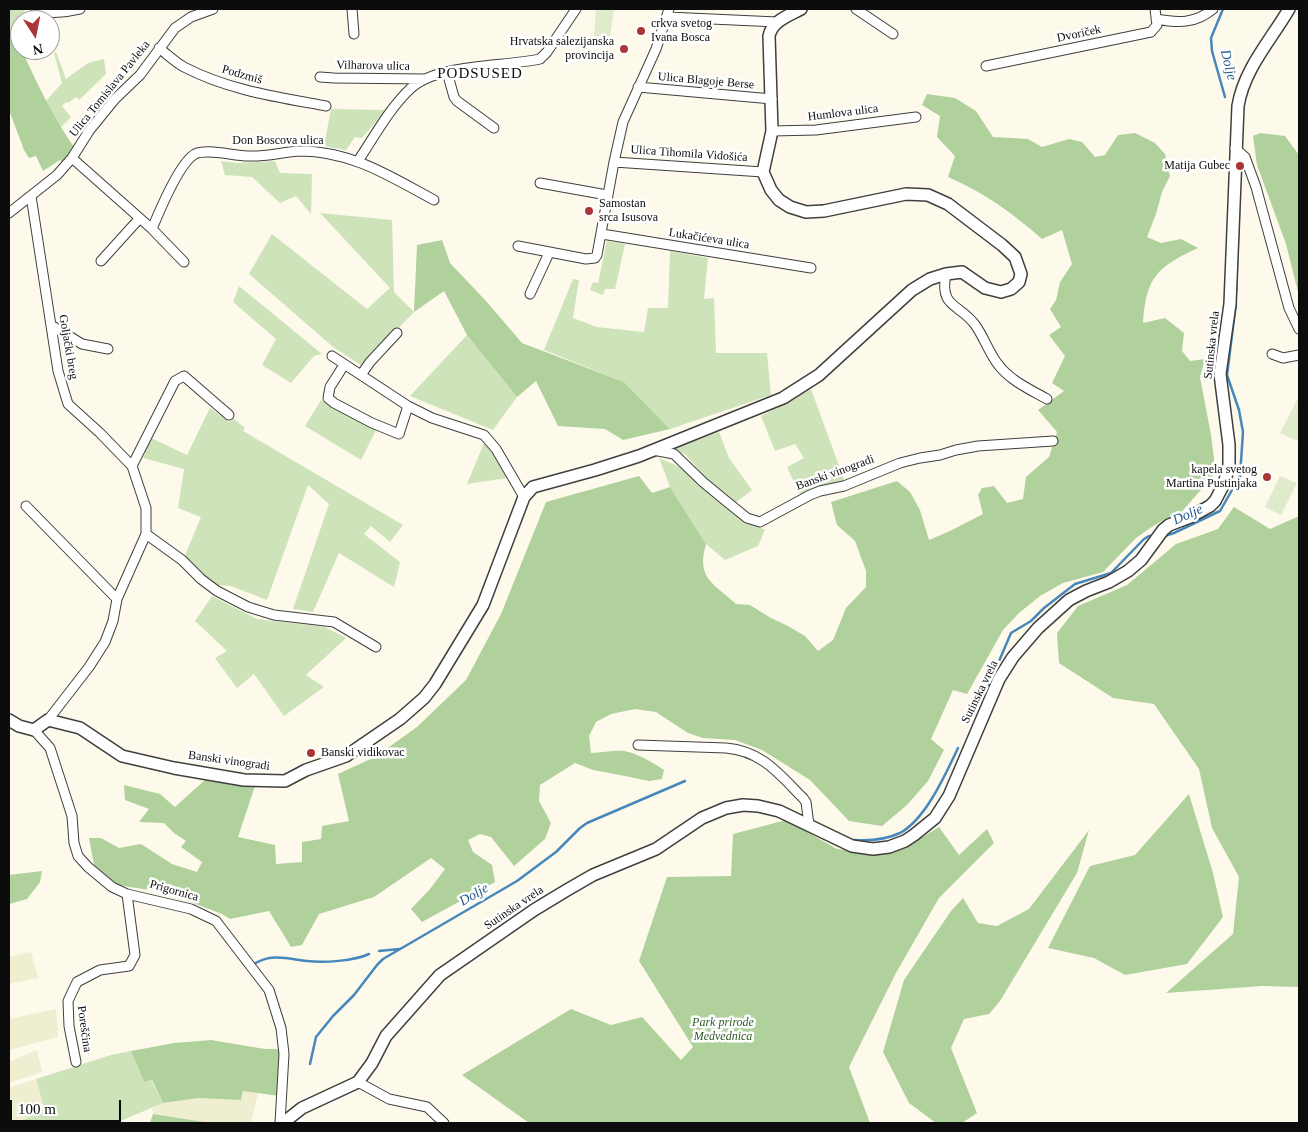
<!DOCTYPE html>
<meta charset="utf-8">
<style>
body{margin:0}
#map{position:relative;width:1308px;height:1132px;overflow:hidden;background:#fdfaec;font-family:Georgia,serif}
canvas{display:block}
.frame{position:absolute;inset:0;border:10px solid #0c0c0c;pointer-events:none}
.north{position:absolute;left:10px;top:10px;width:50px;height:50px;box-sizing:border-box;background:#fff;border:1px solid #9e9e9e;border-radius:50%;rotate:169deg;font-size:14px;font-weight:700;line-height:20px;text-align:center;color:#0c0c0c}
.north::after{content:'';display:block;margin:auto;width:18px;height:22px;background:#aa3536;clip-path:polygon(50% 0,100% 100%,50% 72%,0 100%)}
.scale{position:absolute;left:10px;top:1100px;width:111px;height:22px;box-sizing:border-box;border:2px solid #0c0c0c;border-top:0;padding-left:6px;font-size:15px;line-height:18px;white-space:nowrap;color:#0c0c0c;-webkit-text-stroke:4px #fff;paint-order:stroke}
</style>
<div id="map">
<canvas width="1308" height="1132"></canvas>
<div class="frame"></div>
<div class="north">N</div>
<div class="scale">100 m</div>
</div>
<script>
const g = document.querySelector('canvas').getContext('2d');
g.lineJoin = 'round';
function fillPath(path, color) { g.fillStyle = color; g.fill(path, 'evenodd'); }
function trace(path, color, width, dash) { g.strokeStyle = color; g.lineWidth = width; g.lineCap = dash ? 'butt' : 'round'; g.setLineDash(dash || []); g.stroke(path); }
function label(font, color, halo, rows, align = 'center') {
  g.font = font + ' Georgia,serif'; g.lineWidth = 5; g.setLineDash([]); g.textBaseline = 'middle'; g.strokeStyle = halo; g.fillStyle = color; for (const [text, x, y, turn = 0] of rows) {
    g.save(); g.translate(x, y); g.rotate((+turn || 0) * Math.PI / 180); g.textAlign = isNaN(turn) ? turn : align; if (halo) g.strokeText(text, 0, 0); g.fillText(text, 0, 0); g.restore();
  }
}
fillPath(new Path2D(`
 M 31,952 L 38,978 L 9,984 L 9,957 Z
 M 56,1009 L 58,1037 L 9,1050 L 9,1019 Z
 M 37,1050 L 42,1072 L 9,1083 L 9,1062 Z
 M 36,1079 L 45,1111 L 14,1123 L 9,1123 L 9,1088 Z
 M 243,1091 L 258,1093 L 251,1123 L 211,1123 L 153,1114 L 152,1108 L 163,1103 L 198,1098 L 241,1100 Z`), '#efeed0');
fillPath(new Path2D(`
 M 9,9 L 24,9 L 27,20 L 20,20 L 20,25 L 10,35 L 13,39 L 9,41 Z
 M 56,52 L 66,79 L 88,63 L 104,59 L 106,74 L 79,100 L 76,97 L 68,103 L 66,102 L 62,106 L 71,117 L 60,128 L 46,101 L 62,83 L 54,53 Z
 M 331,109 L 386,110 L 362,138 L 355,137 L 346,150 L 324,146 Z
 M 221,161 L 237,163 L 275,161 L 280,173 L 312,174 L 311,214 L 296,196 L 280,203 L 252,177 L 225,175 Z
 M 320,213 L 392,220 L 394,292 L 414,312 L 362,366 L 332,346 L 249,274 L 272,234 L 367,309 L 390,288 Z
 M 607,241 L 625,244 L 615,289 L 605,289 L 603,295 L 590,290 L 593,282 L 598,283 Z
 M 670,251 L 708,258 L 704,299 L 714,298 L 716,353 L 767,353 L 771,395 L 670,429 L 624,382 L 544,350 L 573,279 L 579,280 L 573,318 L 597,327 L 644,332 L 648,308 L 668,308 Z
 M 239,286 L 322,354 L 314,356 L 291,383 L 262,365 L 276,339 L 233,302 Z
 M 467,335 L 517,397 L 493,430 L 410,396 Z
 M 811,389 L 845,482 L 801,497 L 787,467 L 804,458 L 795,444 L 775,451 L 761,416 Z
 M 321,400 L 376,430 L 361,460 L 305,426 Z
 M 210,408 L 229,422 L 233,418 L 245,428 L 243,431 L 403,525 L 390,542 L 371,526 L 364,534 L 400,562 L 394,587 L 339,553 L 313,612 L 293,609 L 329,504 L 308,485 L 267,600 L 231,586 L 213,585 L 184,558 L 201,517 L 178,508 L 184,469 L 143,458 L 151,438 L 187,455 Z
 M 719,432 L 729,458 L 752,490 L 734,504 L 710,483 L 685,454 L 668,450 Z
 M 484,443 L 493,454 L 507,478 L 467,484 Z
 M 659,458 L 680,467 L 738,516 L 765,530 L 758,546 L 725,560 L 706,544 L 670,487 Z
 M 212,596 L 257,619 L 325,627 L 346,638 L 306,675 L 324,687 L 284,716 L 254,674 L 237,688 L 215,658 L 227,651 L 195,621 Z
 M 131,1051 L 144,1082 L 151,1080 L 163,1103 L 116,1123 L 14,1123 L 45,1111 L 36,1079 L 111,1055 Z`), '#cee3ba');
fillPath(new Path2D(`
 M 13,39 L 20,47 L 20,50 L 22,50 C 37,84 53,117 74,147 L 64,165 L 60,160 L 43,171 L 36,156 L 29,158 L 24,150 L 9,110 L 9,41 Z
 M 927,94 L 955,98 L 976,111 L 993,137 L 1028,139 L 1042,147 L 1069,139 L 1082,142 L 1095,157 L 1105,155 L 1118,135 L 1135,133 L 1155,143 L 1165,154 L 1170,176 L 1162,192 L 1156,214 L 1147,237 L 1161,243 L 1181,239 L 1198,248 C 1157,267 1146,277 1143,323 L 1165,318 L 1184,333 L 1182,351 L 1190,361 L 1205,359 L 1200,377 L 1211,435 L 1214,458 L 1214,475 L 1178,516 L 1165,519 L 1147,530 L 1135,539 L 1103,572 L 1063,583 L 1040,596 L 1019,613 L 1003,630 L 967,694 L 953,690 L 931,739 L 944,750 L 928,781 L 907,805 L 882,826 L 849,821 L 810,780 L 762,750 L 735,740 L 703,738 L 688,733 L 656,712 L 635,709 L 611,714 L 596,722 L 589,736 L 591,753 C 602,753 614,750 624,751 C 639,754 652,762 664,770 L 662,779 L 649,781 L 625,776 L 593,770 L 575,763 L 540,785 L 539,801 L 551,823 L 545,839 L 514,866 L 491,837 L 480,834 L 468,840 L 473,852 L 492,865 L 495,882 L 422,922 L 411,909 L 430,889 L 445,869 L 431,858 L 374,897 L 319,914 L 302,945 L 291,947 L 269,911 L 230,919 L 222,914 L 188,901 L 156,891 L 117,885 L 94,865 L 89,838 L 101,838 L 119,848 L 141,844 L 172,864 L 197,872 L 202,862 L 181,847 L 186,841 L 174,833 L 164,823 L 139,822 L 149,809 L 125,800 L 124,785 L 160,794 L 175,807 L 206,779 L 255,786 L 238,837 L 275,845 L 276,864 L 302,862 L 302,842 L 321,839 L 322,826 L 349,821 L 338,774 L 375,757 L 417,727 L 466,680 L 501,614 L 546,502 L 639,476 L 652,493 L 670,487 L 706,544 C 696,578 713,583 736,604 L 750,605 L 771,618 L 788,626 L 805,636 L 818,651 L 833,640 L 846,608 L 866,587 L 866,571 L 855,541 L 837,525 L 831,502 L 897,481 L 910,492 L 920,510 L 929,540 L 950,531 L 983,514 L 978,495 L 982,488 L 994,486 L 1007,503 L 1023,499 L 1026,477 L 1049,457 L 1057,432 L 1038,410 L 1064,391 L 1052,383 L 1065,356 L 1049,335 L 1061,327 L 1050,309 L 1056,300 L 1060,282 L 1072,264 L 1062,230 L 1042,239 C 1014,214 983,192 948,177 L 955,156 L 937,137 L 940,116 L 922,105 Z
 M 1260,133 L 1285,136 L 1299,155 L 1299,296 L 1286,244 L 1257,165 L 1253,136 Z
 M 442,240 L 450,263 L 486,301 L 522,343 L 624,382 L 670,429 L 623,440 L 605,429 L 558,426 L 536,381 L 517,397 L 467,335 L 444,291 L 414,312 L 417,245 Z
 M 1234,507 L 1270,529 L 1299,516 L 1299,987 L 1262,986 L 1166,993 L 1233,934 L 1239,877 L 1212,828 L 1199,769 L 1154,704 L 1113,698 L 1059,663 L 1057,633 L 1078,606 L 1127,585 L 1176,544 L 1218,529 Z
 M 1189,794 L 1213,873 L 1223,917 L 1187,964 L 1125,975 L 1094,958 L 1048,948 L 1090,866 L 1135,855 Z
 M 786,820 L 837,849 L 875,853 L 918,840 L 939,827 L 959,855 L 987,829 L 994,843 L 939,898 L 896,973 L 849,1067 L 870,1123 L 529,1123 L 462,1075 L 571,1009 L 611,1025 L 642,1017 L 681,1060 L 693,1047 L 639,961 L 667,877 L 731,876 L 733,834 Z
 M 1089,830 L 1077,873 L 1000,1001 L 989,1014 L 964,1019 L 951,1048 L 977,1113 L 962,1123 L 936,1123 L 909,1103 L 883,1052 L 904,980 L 951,911 L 963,898 L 978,923 L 997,926 L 1029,909 Z
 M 42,871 L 40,882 L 27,899 L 9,904 L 9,875 Z
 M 211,1040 L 265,1049 L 282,1049 L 279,1096 L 243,1091 L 241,1100 L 198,1098 L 163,1103 L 152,1080 L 144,1082 L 131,1051 L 174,1043 Z
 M 153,1114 L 211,1123 L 150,1123 Z`), '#b1d19c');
fillPath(new Path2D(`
 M 596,9 L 614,9 L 610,37 L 594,36 Z
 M 1298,398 L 1299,399 L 1299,437 L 1297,441 L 1280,433 Z
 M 1280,476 L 1297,483 L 1281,515 L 1265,507 Z`), '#dfebcb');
trace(new Path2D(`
 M 1223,9 L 1211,38 L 1212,51 L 1225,97
 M 1236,293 L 1239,213
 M 1165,536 L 1174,533 L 1220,511 L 1240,476 L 1243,432 L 1239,410 L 1227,375 L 1236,303
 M 982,701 L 1011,633 L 1031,621 L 1044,608 L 1075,584 L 1111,573 L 1144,539 L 1149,536 L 1154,536
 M 854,840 C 870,841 885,840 900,833 C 926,819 946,773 958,748
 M 379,951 L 399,949
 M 254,964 C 272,953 288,959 307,961 C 324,963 354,961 369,954
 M 310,1064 L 316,1037 L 333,1016 L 354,995 L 377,965 L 383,959 L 517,881 L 556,852 L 580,828 L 587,823 L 685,781`), '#4788bc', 2.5);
const minor = new Path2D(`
 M 36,9 C 50,15 65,12 80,9
 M 352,9 L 354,34
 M 856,9 L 893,34
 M 668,17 L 777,22
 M 1156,19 C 1178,23 1195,24 1213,9
 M 159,48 C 167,54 175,62 184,67 C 228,90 277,97 326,106
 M 986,66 L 1151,32 L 1157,25 L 1155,9
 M 447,72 L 454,97 L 457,101 L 494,128
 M 320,77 L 334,78 L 425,79
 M 638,87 L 772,99
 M 772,131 L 816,130 L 916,117
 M 1235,148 L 1245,157 L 1256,187 L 1289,308 L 1299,329
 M 72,158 L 152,229 L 184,262
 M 358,161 C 374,137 389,109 410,89 C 437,63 504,67 540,59 L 547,52 L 576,9
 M 614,162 L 763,172
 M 540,183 L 607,195
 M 31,196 L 58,371 L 68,404 L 100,433 L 132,466 L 146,508 L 146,534 L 117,599 L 113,621 L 105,642 L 89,667 L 48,720
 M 9,213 L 57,175 L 72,158 L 89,131 L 115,99 L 140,75 L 175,28 L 191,17 L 213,9
 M 152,229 C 159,212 180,162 195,154 C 207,148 233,156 248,156 C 265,157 283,152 300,151 C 352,151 391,177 434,200
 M 602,234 L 811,268
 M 518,246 L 586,259 L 595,258 L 597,255 L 614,162 L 623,122 L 656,49 L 669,9
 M 101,261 L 139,219
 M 946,274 C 939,309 960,303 976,326 C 984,338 989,352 997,363 C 1009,380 1029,389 1047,399
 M 530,294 L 549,253
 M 51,325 L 82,344 L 108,349
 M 1272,354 L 1283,358 L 1299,355
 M 332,356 L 408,406 L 432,418 L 484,435 L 496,449 L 524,497
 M 344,365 L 330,387 L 328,398 L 334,403 L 372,423 L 399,434 L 408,406
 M 361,375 L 370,362 L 397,333
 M 653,450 L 674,454 L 703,482 L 726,501 L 747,518 L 760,522 L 810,495 L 820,491 L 844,486 L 900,463 L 920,458 L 940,455 L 956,450 L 978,446 L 1053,441
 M 132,466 L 175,381 L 184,376 L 229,415
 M 26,506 L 117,599
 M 146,534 L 182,560 L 201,579 L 217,591 L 248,607 L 274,615 L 334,622 L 376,647
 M 34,730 L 50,748 L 72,816 L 74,843 L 78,856 L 88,867 L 112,887 L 127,894 L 191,909 L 216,921 L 269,990 L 281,1028 L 284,1054 L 280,1123
 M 638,745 L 726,748 C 762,751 779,774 803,798 L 806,802 L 809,825
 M 76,1062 L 69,1026 L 68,1001 L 77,982 L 100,970 L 129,966 L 135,955 L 127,894
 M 358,1082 L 389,1099 L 427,1107 L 444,1123`);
const tertiary = new Path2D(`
 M 9,720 L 19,726 L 34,730 L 48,720 L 80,728 L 122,756 L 174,768 L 244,780 L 285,781 L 306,770 L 346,756 L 400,719 L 424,698 L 435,684 L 483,605 L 524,497 L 533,487 L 595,470 L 639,456 L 783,398 L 819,375 L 912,290 L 930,279 L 946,274 L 962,272 L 985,288 L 1001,292 L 1011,289 L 1019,282 L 1021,274 L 1015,257 L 1002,245 L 948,204 L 928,195 L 906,194 L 824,211 L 806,212 L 790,207 L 779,200 L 771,190 L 763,172 L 772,131 L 769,36 C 772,21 788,16 801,9
 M 283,1123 L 302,1108 L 358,1082 L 372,1063 L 386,1036 L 440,975 L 534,910 L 567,890 L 593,875 L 656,849 L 702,818 L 726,808 L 743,805 L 758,806 L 779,811 L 852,846 L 873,849 L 889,847 L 905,841 L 914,835 L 935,818 L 949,796 L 999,679 L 1013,657 L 1038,628 L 1069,600 L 1086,591 L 1109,582 L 1128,571 L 1141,560 L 1163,530 L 1169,525 L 1190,517 L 1210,506 L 1215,501 L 1224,484 L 1229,465 L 1229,445 L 1220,374 L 1230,304 L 1238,106 C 1244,69 1271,40 1289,9`);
trace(minor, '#3f3f3f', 11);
trace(tertiary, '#3f3f3f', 14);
trace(minor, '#fff', 9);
trace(tertiary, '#fff', 11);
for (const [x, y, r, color] of [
 [641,31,5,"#aa3536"],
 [624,49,5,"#aa3536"],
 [1240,166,5,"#aa3536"],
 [589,211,5,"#aa3536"],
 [1267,477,5,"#aa3536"],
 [311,753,5,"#aa3536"]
]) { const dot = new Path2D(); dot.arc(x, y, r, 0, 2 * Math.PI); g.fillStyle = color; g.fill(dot); trace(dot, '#fff', 2); }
label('12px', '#0c0c0c', '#fff', [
 ["crkva svetog",651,24],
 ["Ivana Bosca",651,38],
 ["Hrvatska salezijanska",614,42,"right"],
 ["provincija",614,56,"right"],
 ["Matija Gubec",1230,166,"right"],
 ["Samostan",599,204],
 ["srca Isusova",599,218],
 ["kapela svetog",1257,470,"right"],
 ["Martina Pustinjaka",1257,484,"right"],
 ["Banski vidikovac",321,753]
], 'left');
label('12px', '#0c0c0c', '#fff', [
 ["Dvoriček",1079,34,-12],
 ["Vilharova ulica",373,66,1],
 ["Podzmiš",242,75,16],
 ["Ulica Blagoje Berse",706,81,5],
 ["Ulica Tomislava Pavleka",110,89,-51],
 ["Humlova ulica",843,113,-7],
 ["Don Boscova ulica",278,141],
 ["Ulica Tihomila Vidošića",689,154,4],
 ["Lukačićeva ulica",709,239,9],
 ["Sutinska vrela",1212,345,-84],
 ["Goljački breg",68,347,80],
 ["Banski vinogradi",835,473,-20],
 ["Sutinska vrela",980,692,-64],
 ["Banski vinogradi",229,761,8],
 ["Prigornica",174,891,16],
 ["Sutinska vrela",514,908,-34],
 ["Poreščina",84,1029,82]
]);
label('italic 12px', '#2d5b24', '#fff', [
 ["Park prirode",723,1023],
 ["Medvednica",723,1037]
]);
label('italic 14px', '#255b8d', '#fff', [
 ["Dolje",1228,65,76],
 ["Dolje",1188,515,-24],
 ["Dolje",474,895,-30]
]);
g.letterSpacing = '1px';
label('15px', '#0c0c0c', '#fff', [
 ["PODSUSED",480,74]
]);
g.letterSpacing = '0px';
</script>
